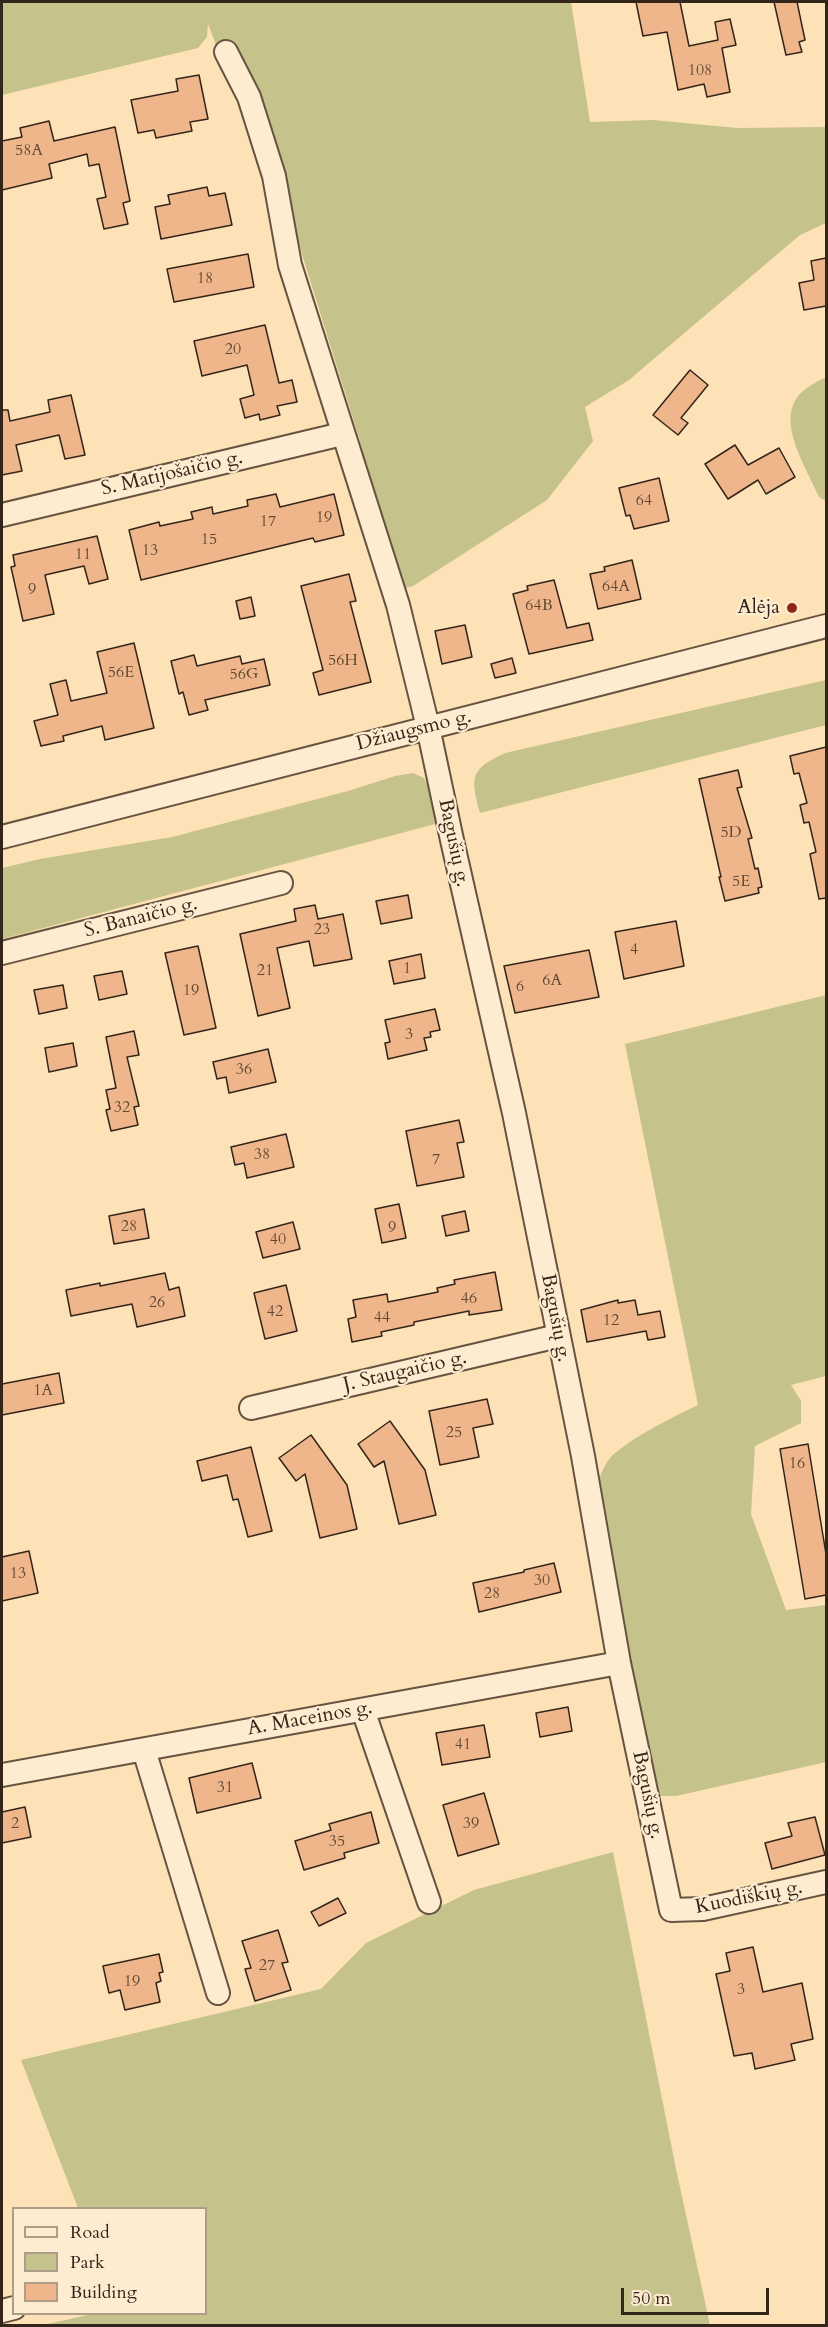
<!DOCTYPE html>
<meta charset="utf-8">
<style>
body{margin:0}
#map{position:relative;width:828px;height:2327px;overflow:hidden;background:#fee2b7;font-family:Cardo,serif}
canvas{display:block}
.frame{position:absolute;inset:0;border:3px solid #33251a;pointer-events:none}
.legend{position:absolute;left:12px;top:2207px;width:195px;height:108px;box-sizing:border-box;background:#feecd0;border:2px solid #ad9c87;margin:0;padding:8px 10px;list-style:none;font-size:18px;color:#33251a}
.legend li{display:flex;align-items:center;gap:12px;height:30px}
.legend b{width:30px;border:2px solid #ad9c87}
.scale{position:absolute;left:621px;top:2288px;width:148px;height:27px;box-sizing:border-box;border:3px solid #33251a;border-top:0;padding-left:8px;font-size:18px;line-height:21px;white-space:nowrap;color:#33251a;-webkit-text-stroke:4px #feecd0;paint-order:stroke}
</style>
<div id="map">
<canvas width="828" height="2327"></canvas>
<div class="frame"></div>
<ul class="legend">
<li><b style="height:8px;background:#feecd0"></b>Road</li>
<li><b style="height:16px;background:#c5c28b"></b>Park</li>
<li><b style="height:16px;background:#eeb68a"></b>Building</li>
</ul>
<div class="scale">50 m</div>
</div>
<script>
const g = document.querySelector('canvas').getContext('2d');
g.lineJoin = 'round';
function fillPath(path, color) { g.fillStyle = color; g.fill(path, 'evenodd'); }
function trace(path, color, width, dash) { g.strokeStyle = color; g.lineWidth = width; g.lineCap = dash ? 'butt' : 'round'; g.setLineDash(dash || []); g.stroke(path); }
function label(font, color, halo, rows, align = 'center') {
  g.font = font + ' Cardo,serif'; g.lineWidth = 4.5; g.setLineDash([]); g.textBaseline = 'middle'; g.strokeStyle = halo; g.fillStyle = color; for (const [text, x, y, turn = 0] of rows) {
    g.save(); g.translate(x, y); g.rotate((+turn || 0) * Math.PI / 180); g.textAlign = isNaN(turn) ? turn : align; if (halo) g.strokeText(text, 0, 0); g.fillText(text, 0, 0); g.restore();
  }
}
fillPath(new Path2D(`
 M 2,2 L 571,2 L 590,122 L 653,120 L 737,128 L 826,127 L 826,223 L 800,235 L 629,380 L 585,407 L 593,441 L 547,500 L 413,586 L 402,589 L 386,548 L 360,441 L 292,222 L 272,226 L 259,161 L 251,135 L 208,24 L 207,37 L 198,48 L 2,95 Z
 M 826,378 L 826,501 L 819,497 C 805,464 768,411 810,386 C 815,383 820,379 826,378 Z
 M 826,680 L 826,725 L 480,813 C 470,777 470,769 505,753 Z
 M 413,773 L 424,778 L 431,793 L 439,823 L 2,939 L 2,868 L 40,859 L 172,837 L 348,791 L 395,776 Z
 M 826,995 L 826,1376 L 791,1385 L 801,1401 L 801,1423 L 755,1446 L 751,1514 L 786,1610 L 826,1605 L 826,1762 L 676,1796 L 660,1796 L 651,1789 L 598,1482 C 602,1471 606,1461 615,1453 C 638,1434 671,1418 698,1405 L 625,1044 Z
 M 613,1852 L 676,2169 L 710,2325 L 43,2325 L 92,2314 L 206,2314 L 206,2208 L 78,2208 L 21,2060 L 321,1989 L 366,1943 L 474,1890 Z`), '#c5c28b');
const building = new Path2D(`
 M 636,2 L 680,2 L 689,46 L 718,40 L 715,22 L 730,19 L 736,45 L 722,48 L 730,92 L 707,97 L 704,84 L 678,90 L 667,32 L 643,36 Z
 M 774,2 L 797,2 L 805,40 L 799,42 L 802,52 L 786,55 Z
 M 199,75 L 208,119 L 190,122 L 192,131 L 156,138 L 154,130 L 138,133 L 131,100 L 178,91 L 176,79 Z
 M 49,121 L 54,141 L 115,127 L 130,201 L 123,203 L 128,224 L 104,229 L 97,199 L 106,197 L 99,164 L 89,166 L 87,154 L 49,164 L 52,178 L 2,190 L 2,141 L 22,137 L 20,128 Z
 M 207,187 L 209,196 L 225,193 L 232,225 L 161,239 L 155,207 L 170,204 L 168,195 Z
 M 248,254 L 254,287 L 174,302 L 167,269 Z
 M 826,258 L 826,306 L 804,310 L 799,283 L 814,280 L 811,261 Z
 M 265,325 L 279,383 L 292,380 L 297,402 L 277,406 L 280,415 L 260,420 L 259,414 L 245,418 L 240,399 L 254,395 L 247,365 L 202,376 L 194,341 Z
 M 690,370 L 708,385 L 681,418 L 688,423 L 678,435 L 653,415 Z
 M 71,395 L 85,455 L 65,459 L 59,435 L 16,445 L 22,471 L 2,475 L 2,410 L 8,410 L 10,421 L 50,412 L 48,400 Z
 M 735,445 L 748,465 L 779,448 L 795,477 L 766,494 L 758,480 L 728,499 L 705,464 Z
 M 659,478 L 669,521 L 634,529 L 630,515 L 626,516 L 619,488 Z
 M 276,494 L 280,507 L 334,494 L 344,535 L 315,542 L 313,538 L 141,580 L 129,530 L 159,522 L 160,526 L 193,519 L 191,512 L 212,507 L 213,514 L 248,506 L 247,500 Z
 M 97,536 L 108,579 L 89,584 L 84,566 L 45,575 L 54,614 L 23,621 L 11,567 L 15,566 L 13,555 Z
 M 632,560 L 641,599 L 598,609 L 590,574 L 605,571 L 604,567 Z
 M 349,574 L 356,601 L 350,602 L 371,682 L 319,695 L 313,673 L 323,670 L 301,586 Z
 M 554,580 L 567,628 L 589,623 L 593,640 L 529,654 L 513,594 L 528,590 L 527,586 Z
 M 251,597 L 255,616 L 240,619 L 236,601 Z
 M 465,625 L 472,657 L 442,664 L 435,631 Z
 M 134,643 L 154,728 L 105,740 L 102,726 L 63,736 L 64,741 L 41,746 L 34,721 L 58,715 L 50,684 L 66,680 L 71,701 L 107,693 L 97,652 Z
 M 194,655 L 197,666 L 240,656 L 242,664 L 264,659 L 270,685 L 205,700 L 208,710 L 189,715 L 183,692 L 179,694 L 171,661 Z
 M 512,658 L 516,673 L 495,678 L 491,664 Z
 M 826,747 L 826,898 L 819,899 L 810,854 L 816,852 L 809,822 L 804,823 L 800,805 L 807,803 L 799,773 L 794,774 L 790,756 Z
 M 738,770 L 742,787 L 737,788 L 752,838 L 748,839 L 755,869 L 758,868 L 762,887 L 758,888 L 759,893 L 725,901 L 719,877 L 721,877 L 699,779 Z
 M 408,895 L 412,918 L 381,924 L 376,901 Z
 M 315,905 L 318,919 L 343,914 L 352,959 L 314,966 L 309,941 L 277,948 L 290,1008 L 258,1016 L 240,934 L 296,921 L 294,909 Z
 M 676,921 L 684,966 L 624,979 L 615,932 Z
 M 198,946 L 216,1028 L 184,1035 L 165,953 Z
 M 589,950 L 599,997 L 515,1013 L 504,966 Z
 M 421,954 L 425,978 L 394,984 L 389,961 Z
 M 122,971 L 127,994 L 99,1000 L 94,976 Z
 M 63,985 L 67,1008 L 39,1014 L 34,990 Z
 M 435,1009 L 440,1030 L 430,1032 L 431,1037 L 424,1038 L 427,1050 L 388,1059 L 385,1043 L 390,1042 L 385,1020 Z
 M 134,1031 L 139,1055 L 127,1057 L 139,1106 L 134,1107 L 138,1125 L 111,1131 L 106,1110 L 110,1109 L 106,1090 L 116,1088 L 106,1037 Z
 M 73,1043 L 77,1066 L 49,1072 L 45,1048 Z
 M 268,1049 L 276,1082 L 229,1093 L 226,1077 L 217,1079 L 213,1062 Z
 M 459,1120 L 464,1142 L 457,1143 L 464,1177 L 417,1186 L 406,1131 Z
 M 286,1134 L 294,1167 L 247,1178 L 244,1163 L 235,1165 L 231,1147 Z
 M 399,1204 L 406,1238 L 382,1243 L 375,1209 Z
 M 144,1209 L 149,1238 L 114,1244 L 109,1216 Z
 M 465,1211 L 469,1231 L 446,1236 L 442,1216 Z
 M 293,1222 L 300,1249 L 263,1258 L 256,1232 Z
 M 495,1272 L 502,1310 L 469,1315 L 469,1311 L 414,1322 L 414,1325 L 381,1332 L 382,1336 L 352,1342 L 348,1319 L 356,1317 L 353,1300 L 387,1294 L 388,1302 L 438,1292 L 437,1288 L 455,1284 L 454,1280 Z
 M 165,1273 L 169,1290 L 179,1287 L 185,1316 L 137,1327 L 132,1304 L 71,1316 L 66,1290 L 100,1283 L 100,1286 Z
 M 286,1285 L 297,1331 L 265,1339 L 254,1293 Z
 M 618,1300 L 618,1303 L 635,1300 L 638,1315 L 660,1311 L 665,1337 L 648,1340 L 646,1331 L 587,1342 L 581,1310 Z
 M 59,1373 L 64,1403 L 2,1415 L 2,1384 Z
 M 487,1399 L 493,1424 L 473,1428 L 479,1457 L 440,1465 L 429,1411 Z
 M 390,1421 L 425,1470 L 436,1515 L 399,1524 L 384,1461 L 374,1467 L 358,1444 Z
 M 311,1435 L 347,1485 L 357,1529 L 320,1538 L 305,1474 L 296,1481 L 279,1458 Z
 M 808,1444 L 826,1554 L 826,1595 L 805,1599 L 780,1449 Z
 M 251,1447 L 272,1531 L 248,1537 L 238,1499 L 233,1500 L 227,1475 L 202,1481 L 197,1461 Z
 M 29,1551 L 38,1593 L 2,1601 L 2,1557 Z
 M 554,1563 L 561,1592 L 479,1612 L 473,1583 L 524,1572 L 524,1570 Z
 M 568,1707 L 572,1731 L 540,1737 L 536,1713 Z
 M 484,1725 L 490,1757 L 442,1765 L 436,1733 Z
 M 252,1763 L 261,1798 L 197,1813 L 189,1778 Z
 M 484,1793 L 499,1844 L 458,1856 L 443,1805 Z
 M 25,1807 L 31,1837 L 2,1843 L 2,1812 Z
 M 371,1812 L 379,1843 L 344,1853 L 345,1858 L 304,1870 L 295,1841 L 331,1830 L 329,1824 Z
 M 815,1817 L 825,1855 L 772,1869 L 765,1843 L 792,1836 L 788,1823 Z
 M 338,1898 L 346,1913 L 319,1926 L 311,1912 Z
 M 278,1930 L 288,1962 L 282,1963 L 291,1990 L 255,2001 L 245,1969 L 251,1968 L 242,1941 Z
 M 753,1947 L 763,1992 L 802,1983 L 813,2039 L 791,2044 L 795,2060 L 755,2069 L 752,2053 L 734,2056 L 716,1974 L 730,1971 L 726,1953 Z
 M 159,1954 L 163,1972 L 159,1973 L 161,1981 L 156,1983 L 160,2002 L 125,2010 L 120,1990 L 109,1993 L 103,1966 Z`);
fillPath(building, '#eeb68a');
trace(building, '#33251a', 1.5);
const minor = new Path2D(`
 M 226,52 L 249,97 L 274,176 L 290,265 L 398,605 L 428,727 L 452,840 L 514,1113 L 583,1456 L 619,1663 L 671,1910 L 703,1909 L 826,1882
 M 2,515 L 342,434
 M 2,837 L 826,626
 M 2,953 L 281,883
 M 251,1408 L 558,1336
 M 363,1710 L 429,1902
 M 144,1750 L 218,1993
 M 2,1775 L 619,1663
 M 2,2311 L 14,2308`);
trace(minor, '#665441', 26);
trace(minor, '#feecd0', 22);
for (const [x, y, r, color] of [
 [792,608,6,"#8f2418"]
]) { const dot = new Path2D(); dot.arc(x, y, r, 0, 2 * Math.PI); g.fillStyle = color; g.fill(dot); trace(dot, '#feecd0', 2); }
label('16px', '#624936', null, [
 ["108",700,71],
 ["58A",29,151],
 ["18",205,279],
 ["20",233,350],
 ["64",644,501],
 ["19",324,518],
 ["17",268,522],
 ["15",209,540],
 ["13",150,551],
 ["11",83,555],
 ["64A",616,587],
 ["9",32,590],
 ["64B",539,606],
 ["56H",343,661],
 ["56E",121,673],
 ["56G",244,675],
 ["5D",731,833],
 ["5E",741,882],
 ["23",322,930],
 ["4",634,950],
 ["1",407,969],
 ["21",265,971],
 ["6A",552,981],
 ["6",520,987],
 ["19",191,991],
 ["3",409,1035],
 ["36",244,1070],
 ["32",122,1108],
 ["38",262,1155],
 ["7",436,1160],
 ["28",129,1227],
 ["9",392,1228],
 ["40",278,1240],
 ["46",469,1299],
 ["26",157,1303],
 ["42",275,1312],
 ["44",382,1318],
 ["12",611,1321],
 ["1A",43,1391],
 ["25",454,1433],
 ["16",797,1464],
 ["13",18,1574],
 ["30",542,1581],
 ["28",492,1594],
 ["41",463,1745],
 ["31",225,1788],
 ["2",15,1824],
 ["39",471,1824],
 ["35",337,1842],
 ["27",267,1966],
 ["19",132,1982],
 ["3",741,1990]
]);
label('20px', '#33251a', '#feecd0', [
 ["S. Matijošaičio g.",172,474,-13],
 ["Džiaugsmo g.",414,731,-14],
 ["Bagušių g.",453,843,78],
 ["S. Banaičio g.",141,918,-14],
 ["Bagušių g.",555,1318,79],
 ["J. Staugaičio g.",405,1372,-13],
 ["A. Maceinos g.",310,1719,-10],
 ["Bagušių g.",647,1795,78],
 ["Kuodiškių g.",749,1898,-11]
]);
label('20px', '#33251a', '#feecd0', [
 ["Alėja",780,608]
], 'right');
</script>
